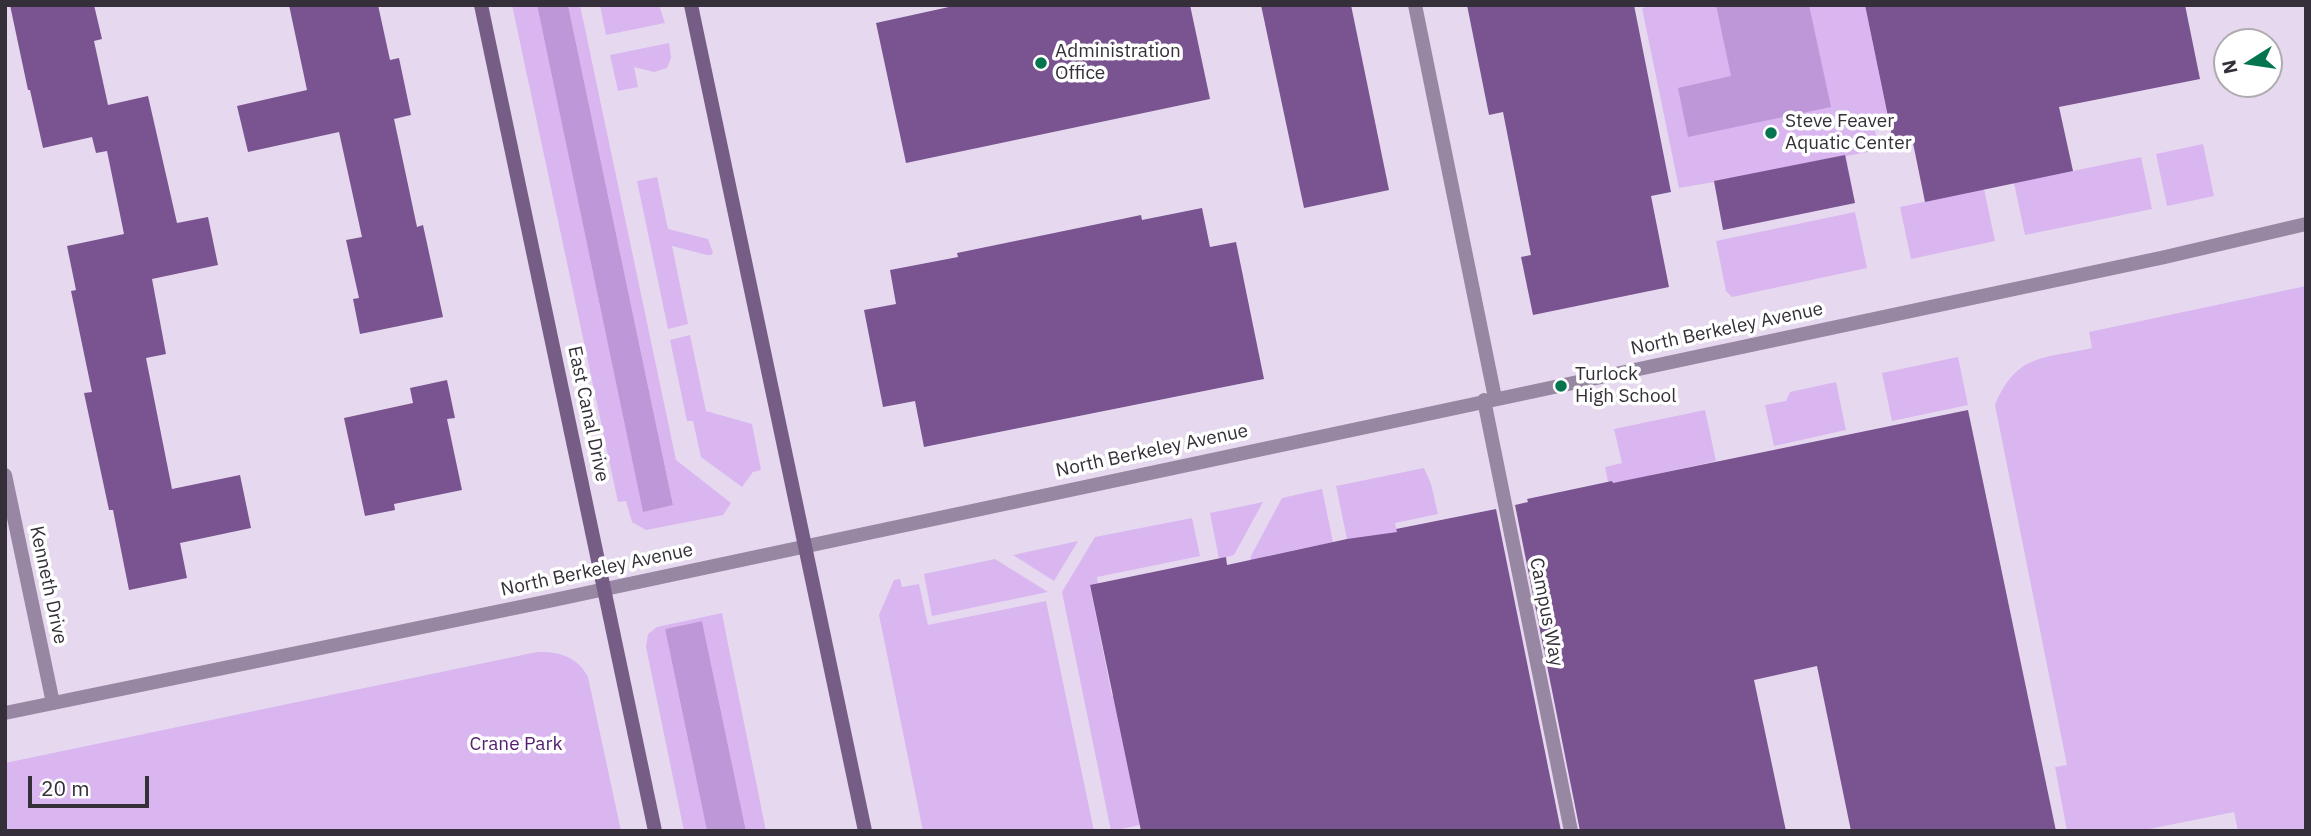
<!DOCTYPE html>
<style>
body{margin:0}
#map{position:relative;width:2311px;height:836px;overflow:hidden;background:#e6d9ef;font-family:"IBM Plex Sans",sans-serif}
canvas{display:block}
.frame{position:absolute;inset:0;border:7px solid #342f38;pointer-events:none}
.north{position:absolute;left:2213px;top:28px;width:70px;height:70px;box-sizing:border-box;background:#fff;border:2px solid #aeacaf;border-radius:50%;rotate:258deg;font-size:19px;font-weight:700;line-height:28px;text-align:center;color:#342f38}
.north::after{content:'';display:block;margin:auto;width:24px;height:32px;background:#05754f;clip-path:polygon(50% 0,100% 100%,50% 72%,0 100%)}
.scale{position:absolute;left:28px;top:776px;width:121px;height:32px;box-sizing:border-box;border:4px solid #342f38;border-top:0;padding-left:9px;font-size:21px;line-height:24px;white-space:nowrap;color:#342f38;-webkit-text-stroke:5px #fff;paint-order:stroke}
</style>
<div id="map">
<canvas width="2311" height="836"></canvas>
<div class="frame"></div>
<div class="north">N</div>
<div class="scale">20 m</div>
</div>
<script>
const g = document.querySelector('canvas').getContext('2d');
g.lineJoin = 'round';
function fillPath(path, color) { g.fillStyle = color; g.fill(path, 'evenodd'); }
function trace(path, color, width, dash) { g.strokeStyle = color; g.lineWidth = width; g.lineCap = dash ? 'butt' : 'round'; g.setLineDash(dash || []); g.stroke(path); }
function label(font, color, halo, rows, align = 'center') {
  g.font = font + ' "IBM Plex Sans",sans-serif'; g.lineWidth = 7; g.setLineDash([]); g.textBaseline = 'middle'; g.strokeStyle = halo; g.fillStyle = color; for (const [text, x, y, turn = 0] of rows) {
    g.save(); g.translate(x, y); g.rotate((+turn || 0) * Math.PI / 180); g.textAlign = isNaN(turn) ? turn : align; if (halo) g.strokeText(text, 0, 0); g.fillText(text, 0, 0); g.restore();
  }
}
fillPath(new Path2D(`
 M 512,5 L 537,5 L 643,511 L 673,505 L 568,5 L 580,5 L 676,460 L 731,503 L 723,515 L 646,530 L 632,522 L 626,501 L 618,502 Z
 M 600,5 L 659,5 L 665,23 L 606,35 Z
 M 1655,5 L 1865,5 L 1887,113 L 1872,117 L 1879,150 L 1846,156 L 1855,203 L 1724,230 L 1714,182 L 1679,188 L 1642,8 Z
 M 669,43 L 671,58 L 667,68 L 654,72 L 634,67 L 638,87 L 618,91 L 610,55 Z
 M 2203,144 L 2214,196 L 2167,206 L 2156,154 Z
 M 2141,157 L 2152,209 L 2025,235 L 2014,183 Z
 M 657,177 L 668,229 L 708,239 L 713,253 L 711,255 L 707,255 L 672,246 L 688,324 L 668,329 L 637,181 Z
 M 1984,189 L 1995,241 L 1911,259 L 1900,207 Z
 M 1855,212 L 1867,268 L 1732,297 L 1726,291 L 1716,241 Z
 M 2306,286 L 2306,831 L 2238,831 L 2234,812 L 2139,831 L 2067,831 L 2055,767 L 2067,765 L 1995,405 C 2017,353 2043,359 2092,348 L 2089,332 Z
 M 690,335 L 706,411 L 752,424 L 761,470 L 753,472 L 742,487 L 701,457 L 693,421 L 687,421 L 670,340 Z
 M 1958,357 L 1968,405 L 1892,421 L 1882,373 Z
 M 1836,382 L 1846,430 L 1774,446 L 1765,405 L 1786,401 L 1790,392 Z
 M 1705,410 L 1716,461 L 1652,475 L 1644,633 L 1612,482 L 1608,482 L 1605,467 L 1622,463 L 1614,429 Z
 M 1424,468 L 1431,484 L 1438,514 L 1395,523 L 1426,676 L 1347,539 L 1336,486 Z
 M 1322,489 L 1333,542 L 1267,556 L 1235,600 L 1252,554 L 1282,498 Z
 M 1263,502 L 1234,555 L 1219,559 L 1210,513 Z
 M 1192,518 L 1200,556 L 1097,577 L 1098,584 L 1090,586 L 1112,696 L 1123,694 L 1140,825 L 1111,831 L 1062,592 L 1095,537 Z
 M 1078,541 L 1054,581 L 1013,555 Z
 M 995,559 L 1048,592 L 932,616 L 924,574 Z
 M 900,579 L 902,587 L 919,584 L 928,625 L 1046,601 L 1094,831 L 923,831 L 879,615 L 894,580 Z
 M 722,613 L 727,639 L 766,831 L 746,831 L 702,621 L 665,629 L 707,831 L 684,831 L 646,647 L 648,634 L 657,627 Z
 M 537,652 C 559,651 578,657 588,677 L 621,831 L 5,831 L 5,763 Z`), '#d9b6f0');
fillPath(new Path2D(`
 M 537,5 L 568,5 L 673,505 L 643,512 Z
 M 1716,5 L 1809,5 L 1831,107 L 1688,137 L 1678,88 L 1731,76 Z
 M 702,621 L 746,831 L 707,831 L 665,629 Z`), '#be97d8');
fillPath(new Path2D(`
 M 10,5 L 94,5 L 102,39 L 94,41 L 108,105 L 148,96 L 177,223 L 208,217 L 218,265 L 152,279 L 166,354 L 146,358 L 172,489 L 240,475 L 251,528 L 180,543 L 187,578 L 129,590 L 113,510 L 109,510 L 84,393 L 92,392 L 71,291 L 76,290 L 67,246 L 124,234 L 107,151 L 96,153 L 92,137 L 43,148 L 30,90 L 28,90 Z
 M 289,5 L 378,5 L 390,60 L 399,58 L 411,115 L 394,119 L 417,227 L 423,225 L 443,317 L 360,334 L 353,299 L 359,298 L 346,240 L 362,237 L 339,132 L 248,152 L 237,106 L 307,90 Z
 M 958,5 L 1190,5 L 1210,99 L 906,163 L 876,23 Z
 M 1261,5 L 1351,5 L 1389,190 L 1304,208 Z
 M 1467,5 L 1634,5 L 1671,192 L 1651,196 L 1669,287 L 1533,315 L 1521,257 L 1531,255 L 1503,112 L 1489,115 Z
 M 1865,5 L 2185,5 L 2200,79 L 2059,107 L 2073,171 L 1925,202 L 1912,138 L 1893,141 Z
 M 1845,155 L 1855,203 L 1723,230 L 1714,181 Z
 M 1202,208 L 1210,247 L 1236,242 L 1264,379 L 924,447 L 915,401 L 883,407 L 864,310 L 896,304 L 890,270 L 958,257 L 957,253 L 1122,219 L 1141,215 L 1142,220 Z
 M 447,380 L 455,418 L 447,419 L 462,490 L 394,504 L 395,510 L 365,516 L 344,418 L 413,403 L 410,388 Z
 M 1968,410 L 2056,831 L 1851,831 L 1817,666 L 1754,680 L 1786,831 L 1580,831 L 1515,505 L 1528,502 L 1527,499 L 1612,481 L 1613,483 Z
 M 1496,509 L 1561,831 L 1141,831 L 1090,585 L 1226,557 L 1227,565 L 1347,539 L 1397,532 L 1396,529 Z`), '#795490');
trace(new Path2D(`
 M 1484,400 L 1571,831`), '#9887a3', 14);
trace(new Path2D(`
 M 1415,5 L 1495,398
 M 5,475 L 53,703`), '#9887a3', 14);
trace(new Path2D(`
 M 5,713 L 549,601 L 2165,257 L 2306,224`), '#9887a3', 14);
trace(new Path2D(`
 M 481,5 L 655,831
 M 691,5 L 865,831`), '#755d85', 14);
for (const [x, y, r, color] of [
 [1041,63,7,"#05754f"],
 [1771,133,7,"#05754f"],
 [1561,386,7,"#05754f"]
]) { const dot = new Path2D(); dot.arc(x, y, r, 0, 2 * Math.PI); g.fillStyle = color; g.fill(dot); trace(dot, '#fff', 2.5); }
label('19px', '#342f38', '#fff', [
 ["Administration",1055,52],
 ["Office",1055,74],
 ["Steve Feaver",1785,122],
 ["Aquatic Center",1785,144],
 ["Turlock",1575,375],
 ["High School",1575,397]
], 'left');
label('19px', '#342f38', '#fff', [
 ["North Berkeley Avenue",1727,329,-12],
 ["East Canal Drive",588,414,78],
 ["North Berkeley Avenue",1152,451,-12],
 ["North Berkeley Avenue",597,570,-12],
 ["Kenneth Drive",48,585,78],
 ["Campus Way",1546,612,79]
]);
label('19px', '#53216e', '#fff', [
 ["Crane Park",516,745]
]);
</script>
